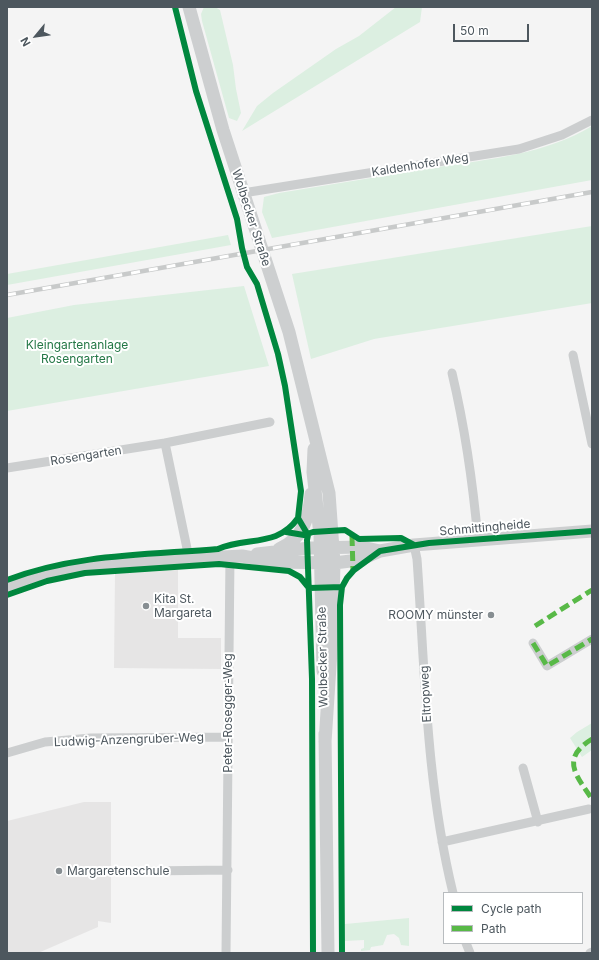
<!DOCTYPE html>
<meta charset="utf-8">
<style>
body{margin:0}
#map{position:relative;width:599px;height:960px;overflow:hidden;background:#f4f4f4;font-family:Inter,sans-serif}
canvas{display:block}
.frame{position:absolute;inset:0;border:8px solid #4d575e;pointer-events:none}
.legend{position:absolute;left:443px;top:892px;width:140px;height:52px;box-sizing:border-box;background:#fff;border:1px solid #b8bcbf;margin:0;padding:5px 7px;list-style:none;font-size:12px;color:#4d575e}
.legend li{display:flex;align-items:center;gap:8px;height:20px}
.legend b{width:20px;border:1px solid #b8bcbf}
.north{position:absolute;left:16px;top:16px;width:40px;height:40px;-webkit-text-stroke:3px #fff;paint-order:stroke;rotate:241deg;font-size:11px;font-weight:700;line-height:16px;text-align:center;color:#4d575e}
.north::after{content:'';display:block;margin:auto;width:14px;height:18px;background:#4d575e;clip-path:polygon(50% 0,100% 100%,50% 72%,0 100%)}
.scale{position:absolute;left:453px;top:24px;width:76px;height:18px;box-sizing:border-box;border:2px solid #4d575e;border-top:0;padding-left:5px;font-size:12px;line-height:14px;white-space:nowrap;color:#4d575e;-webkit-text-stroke:3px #fff;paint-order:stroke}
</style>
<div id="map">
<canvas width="599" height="960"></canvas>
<div class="frame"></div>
<ul class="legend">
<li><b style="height:5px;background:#00873e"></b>Cycle path</li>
<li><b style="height:5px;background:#58b947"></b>Path</li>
</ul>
<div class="north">N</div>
<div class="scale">50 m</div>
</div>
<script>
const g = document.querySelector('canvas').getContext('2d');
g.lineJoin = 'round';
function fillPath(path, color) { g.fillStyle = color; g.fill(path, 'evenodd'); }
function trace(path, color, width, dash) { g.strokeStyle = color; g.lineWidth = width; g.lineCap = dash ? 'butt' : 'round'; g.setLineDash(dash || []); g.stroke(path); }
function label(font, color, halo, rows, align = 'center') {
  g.font = font + ' Inter,sans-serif'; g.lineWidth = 4; g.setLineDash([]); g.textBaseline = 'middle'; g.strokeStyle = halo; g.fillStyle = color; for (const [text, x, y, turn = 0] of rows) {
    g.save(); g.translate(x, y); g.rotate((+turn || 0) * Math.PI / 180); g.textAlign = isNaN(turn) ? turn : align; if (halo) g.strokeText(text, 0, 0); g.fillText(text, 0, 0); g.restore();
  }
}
fillPath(new Path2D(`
 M 178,570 L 178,638 L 221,638 L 221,669 L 114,668 L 115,574 Z
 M 84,802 L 111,802 L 111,923 L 98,921 L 98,927 L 38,953 L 7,953 L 7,821 Z`), '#e6e5e5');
fillPath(new Path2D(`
 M 204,7 L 215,7 L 220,10 L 233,65 L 236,89 L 241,113 L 237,121 L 229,118 L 202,21 L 201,14 Z
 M 396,7 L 422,7 L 420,22 L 242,131 L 257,106 L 273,93 L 336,49 L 359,36 Z
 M 592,126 L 592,180 L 272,238 L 262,212 L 264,197 L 279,193 C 332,184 385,176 438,167 C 490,159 546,154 592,126 Z
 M 592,226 L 592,303 L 374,339 L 311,359 L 292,274 Z
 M 228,235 L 231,245 L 7,285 L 7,274 Z
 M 244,286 L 269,366 L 7,411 L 7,318 L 74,305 Z
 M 592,723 L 592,750 L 582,757 L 570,738 L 577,732 Z
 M 409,918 L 409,946 L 401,945 L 399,938 L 394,934 L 387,935 L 383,945 L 371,947 L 370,950 L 361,951 L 361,949 L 364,948 L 364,940 L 345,941 L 345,924 Z`), '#dcefe1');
trace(new Path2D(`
 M 243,193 L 519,149 L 562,135 L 592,120
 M 573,355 L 592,444
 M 452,373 C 465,428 473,484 478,540
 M 165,443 L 189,558
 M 7,468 L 165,443 L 270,422
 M 414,545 L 417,559 C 425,671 426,783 453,893
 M 533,643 L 547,666 L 592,639
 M 7,753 L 45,742 L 91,738 L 228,737
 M 523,768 L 538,822
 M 442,842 L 589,809
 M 146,871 L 228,870
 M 466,943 L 470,953
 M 226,953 L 230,556
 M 590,953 L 592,952`), '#cccecf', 9);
trace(new Path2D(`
 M 189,7 L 223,130 L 289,332 L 329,493 L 334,563 L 332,636 L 325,742
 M 314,449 L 313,472 L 320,535 L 323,671
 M 279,549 C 303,539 309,518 311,494
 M 257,554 L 310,548 L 362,547 L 380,551
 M 7,586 L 65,569 L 107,563 L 242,556 L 278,562 L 334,563 L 359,560 L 380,551 L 414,545 L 592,531
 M 325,734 L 328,953`), '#cdcfd0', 13);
const rail = new Path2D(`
 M 7,295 L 592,192`);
trace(rail, '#c8caca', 4.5);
trace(rail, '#fff', 3, [9]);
trace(new Path2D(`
 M 352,536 L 353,571
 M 535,626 L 592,590
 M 533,643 L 547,666 L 592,639
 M 592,739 C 560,759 576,775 592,799`), '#58b947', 5, [10, 5]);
trace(new Path2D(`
 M 175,7 L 196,91 L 237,219 L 242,248 L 247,267 L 257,284 L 278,354 L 285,386 L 301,491 L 298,518 L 308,535 L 307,540 L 312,679 L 313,953
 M 286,532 L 304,535 L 313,532 L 345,530 L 359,539 L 401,538 L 414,545
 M 7,580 C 75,554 146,555 218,549 C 247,536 277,548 298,518
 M 7,595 L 47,581 L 85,573 L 219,564 L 289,571 L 300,577 L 309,588 L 342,587
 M 342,953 L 340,605 L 342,587 L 347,578 L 354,570 L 380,551 L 429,543 L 592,531`), '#00873e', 6);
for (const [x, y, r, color] of [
 [146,606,4,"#878e92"],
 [491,615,4,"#878e92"],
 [59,871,4,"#878e92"]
]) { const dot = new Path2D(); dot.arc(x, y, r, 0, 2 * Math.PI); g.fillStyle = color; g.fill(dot); trace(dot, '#fff', 1.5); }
label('12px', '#4d575e', '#fff', [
 ["Kaldenhofer Weg",420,165,-9],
 ["Wolbecker Straße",251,218,72],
 ["Rosengarten",86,456,-9],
 ["Schmittingheide",485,528,-5],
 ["Wolbecker Straße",323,657,-91],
 ["Eltropweg",426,694,-93],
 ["Peter-Rosegger-Weg",228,713,-90],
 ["Ludwig-Anzengruber-Weg",129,740,-2]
]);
label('12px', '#247846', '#fff', [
 ["Kleingartenanlage",77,345],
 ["Rosengarten",77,359]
]);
label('12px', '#4d575e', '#fff', [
 ["Kita St.",154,599],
 ["Margareta",154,613],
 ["ROOMY münster",483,615,"right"],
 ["Margaretenschule",67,871]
], 'left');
</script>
